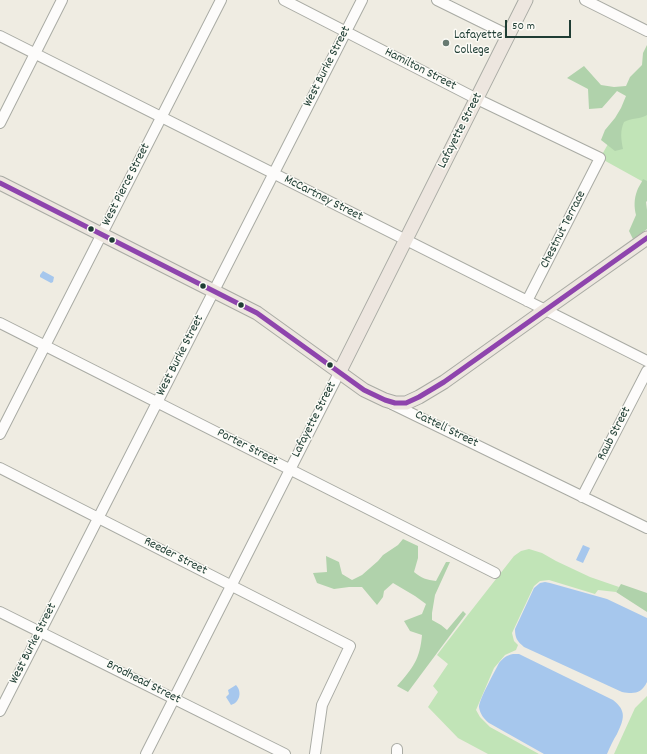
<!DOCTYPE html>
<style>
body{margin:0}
#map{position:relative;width:647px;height:754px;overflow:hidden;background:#efece2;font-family:Dekko,sans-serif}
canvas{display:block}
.scale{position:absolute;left:505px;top:20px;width:66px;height:18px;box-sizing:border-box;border:2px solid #1f3d34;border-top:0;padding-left:5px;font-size:12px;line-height:14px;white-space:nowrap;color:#1f3d34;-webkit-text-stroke:3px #fdfcf7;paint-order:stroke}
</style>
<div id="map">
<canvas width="647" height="754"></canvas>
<div class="scale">50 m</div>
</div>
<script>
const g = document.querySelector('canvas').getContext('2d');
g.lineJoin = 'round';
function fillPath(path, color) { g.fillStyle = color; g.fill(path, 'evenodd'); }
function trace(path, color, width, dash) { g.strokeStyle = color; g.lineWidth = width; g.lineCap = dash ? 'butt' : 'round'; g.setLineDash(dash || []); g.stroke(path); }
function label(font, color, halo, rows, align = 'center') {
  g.font = font + ' Dekko,sans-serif'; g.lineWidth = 3; g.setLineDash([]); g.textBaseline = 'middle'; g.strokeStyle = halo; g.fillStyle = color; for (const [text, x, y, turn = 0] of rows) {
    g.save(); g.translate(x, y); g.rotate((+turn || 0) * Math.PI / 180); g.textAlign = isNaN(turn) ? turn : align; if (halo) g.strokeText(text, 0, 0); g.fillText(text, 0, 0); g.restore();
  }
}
fillPath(new Path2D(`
 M 647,76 L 647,184 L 600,158 Z
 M 529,549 L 542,553 L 556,561 L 590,577 L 619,587 L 616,592 L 598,590 L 595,594 L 549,580 L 540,581 L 534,586 L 512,633 L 514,641 L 518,645 L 516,650 L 505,655 L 494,668 L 476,710 L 480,717 L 490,727 L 539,754 L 488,754 L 458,738 L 428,707 L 438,692 L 433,686 L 448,664 L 437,655 L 467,616 L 514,556 L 521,551 Z
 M 647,696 L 647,754 L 614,754 L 635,708 Z`), '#c1e4b7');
fillPath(new Path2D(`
 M 647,45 L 647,115 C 641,119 631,118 624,122 C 620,131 621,139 623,149 L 615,151 L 601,140 L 605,130 L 615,118 L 621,108 L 626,96 L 617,91 L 602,108 L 589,109 L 588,89 L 567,78 L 584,66 L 601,85 L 614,87 L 626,86 L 630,77 L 642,65 L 643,53 Z
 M 643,179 L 647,181 L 647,201 L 646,202 L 647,210 L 647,229 L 633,239 L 629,231 L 636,215 C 634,207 634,199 637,191 C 638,187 641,184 643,179 Z
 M 403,539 L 418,546 L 418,558 L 414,572 C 421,578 427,580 436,581 L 446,562 L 450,562 L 435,595 L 432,613 L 432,620 L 441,625 L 447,630 L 463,611 L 466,614 L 408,692 L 397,686 C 413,668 420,659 422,635 L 410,631 L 404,621 L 422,614 L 426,604 L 415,596 L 393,583 L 384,591 L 383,597 L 377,605 L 362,587 L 349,587 L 334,589 L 317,583 L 313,573 L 327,572 L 326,556 L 339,562 L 342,574 L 352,580 L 362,575 L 378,561 L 383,555 L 398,545 Z
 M 621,584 L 647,593 L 647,612 L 616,592 Z`), '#b0d2ab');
fillPath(new Path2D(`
 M 43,271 L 54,277 L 53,282 L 51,283 L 40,277 L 40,275 Z
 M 583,545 L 590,548 L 583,563 L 576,560 Z
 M 545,582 L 550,583 L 607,599 L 647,618 L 647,682 C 641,694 634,694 622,692 L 524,647 C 517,641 515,638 515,629 L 534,588 L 540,583 Z
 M 513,654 L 519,654 L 613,700 C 627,711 624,719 617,734 C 613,740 610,747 607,754 L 544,754 L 489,723 C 484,719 480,714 479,707 C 479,700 495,671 499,663 C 503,658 507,655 513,654 Z
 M 236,685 C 240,689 241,696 237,701 C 236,703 233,704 231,705 L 226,697 L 229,694 L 228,690 Z`), '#a6c7ed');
const minor = new Path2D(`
 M 284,0 L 477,99 L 600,158 L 527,301
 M 437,0 L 508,35
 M 585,0 L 647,31
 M 0,36 L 647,361
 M 0,123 L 62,0
 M 0,323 L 495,573
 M 392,404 L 647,528
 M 0,434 L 221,0
 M 0,468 L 350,646 L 322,705 L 315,754
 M 582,497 L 647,371
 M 0,612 L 285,754
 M 0,711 L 362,0
 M 146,754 L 339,373
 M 397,754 L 397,749`);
const major = new Path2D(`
 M 0,183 L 257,313 L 364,390 L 385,400 L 395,403 L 406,403 L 419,397 L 444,382 L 545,310 L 647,238
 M 339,373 L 526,0`);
trace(minor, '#a9aba4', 12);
trace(major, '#a9aba4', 15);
trace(minor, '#fdfcfb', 10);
trace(major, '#ede6df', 13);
trace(new Path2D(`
 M 0,183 L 257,313 L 364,390 L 385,400 L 395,403 L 406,403 L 419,397 L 444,382 L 647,238`), '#8e44ad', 5);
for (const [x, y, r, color] of [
 [446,43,4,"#687a71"],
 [91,229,3.5,"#1f3d34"],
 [112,240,3.5,"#1f3d34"],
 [203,286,3.5,"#1f3d34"],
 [241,305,3.5,"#1f3d34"],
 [330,365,3.5,"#1f3d34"]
]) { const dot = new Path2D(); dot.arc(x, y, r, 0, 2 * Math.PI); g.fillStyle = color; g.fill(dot); trace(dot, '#fdfcf7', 1.5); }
label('13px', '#1f3d34', '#fdfcf7', [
 ["Lafayette",454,36],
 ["College",454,51]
], 'left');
label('13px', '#1f3d34', '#fdfcf7', [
 ["West Burke Street",328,67,-63],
 ["Hamilton Street",420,70,27],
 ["Lafayette Street",461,131,-63],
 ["West Pierce Street",127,185,-63],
 ["McCartney Street",323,199,27],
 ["Chestnut Terrace",564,230,-63],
 ["West Burke Street",181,356,-63],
 ["Lafayette Street",315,420,-63],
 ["Cattell Street",446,430,26],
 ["Raub Street",615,434,-63],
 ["Porter Street",247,448,27],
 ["Reeder Street",175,557,27],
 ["West Burke Street",34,644,-63],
 ["Brodhead Street",143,683,27]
]);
</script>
